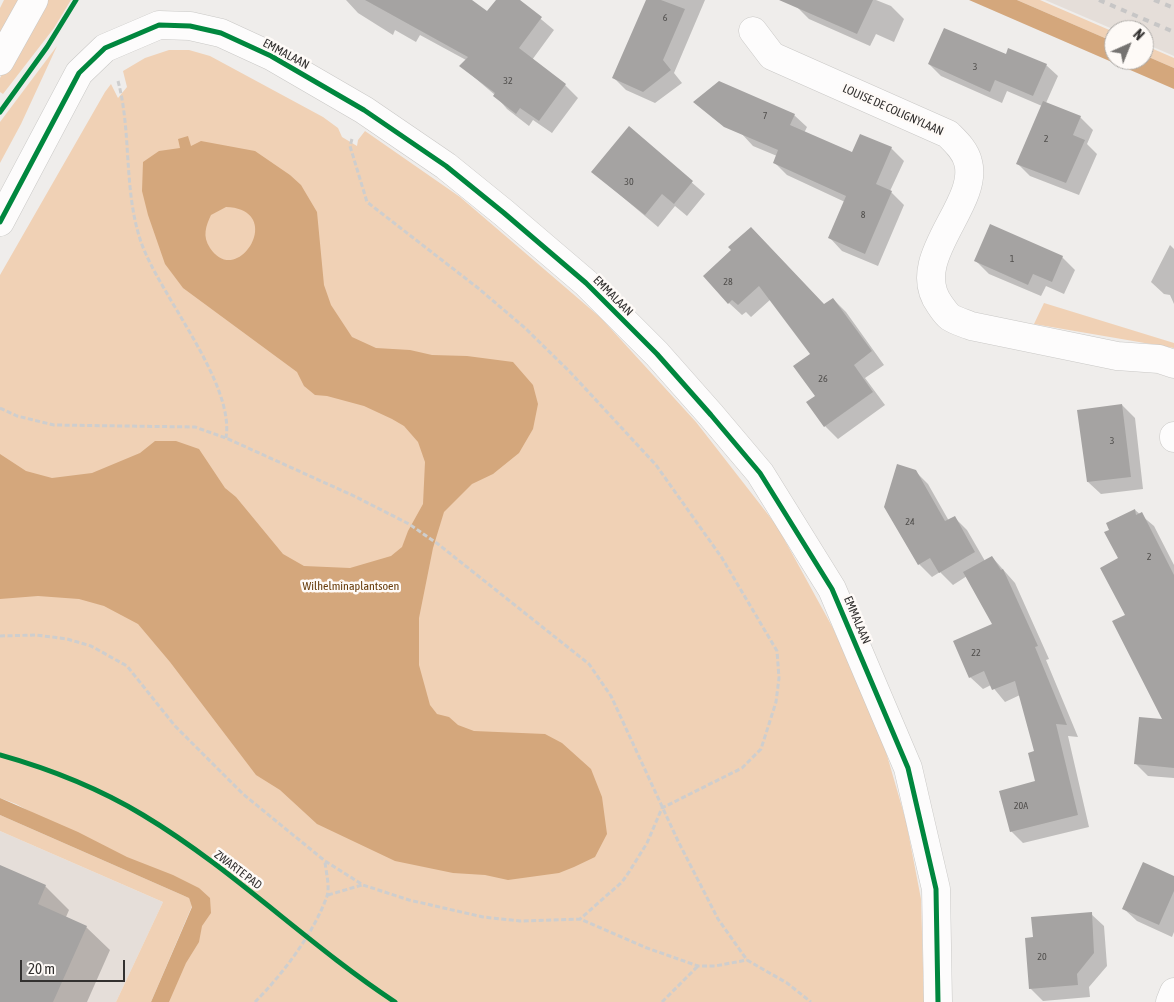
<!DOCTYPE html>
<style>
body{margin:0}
#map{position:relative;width:1174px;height:1002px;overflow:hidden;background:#efedeb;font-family:"Asap Condensed",sans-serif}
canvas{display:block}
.north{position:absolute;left:1104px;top:20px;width:50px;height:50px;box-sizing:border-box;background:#fefaf7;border:1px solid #adaaa7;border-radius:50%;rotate:44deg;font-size:14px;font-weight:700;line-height:20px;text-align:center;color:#333130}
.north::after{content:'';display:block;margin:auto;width:18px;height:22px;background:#757371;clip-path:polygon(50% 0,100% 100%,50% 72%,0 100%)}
.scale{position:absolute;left:20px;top:960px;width:105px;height:22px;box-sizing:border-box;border:2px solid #333130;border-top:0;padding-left:6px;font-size:15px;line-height:18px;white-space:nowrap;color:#333130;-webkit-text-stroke:4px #fefaf7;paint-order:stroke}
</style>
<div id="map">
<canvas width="1174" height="1002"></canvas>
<div class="north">N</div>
<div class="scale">20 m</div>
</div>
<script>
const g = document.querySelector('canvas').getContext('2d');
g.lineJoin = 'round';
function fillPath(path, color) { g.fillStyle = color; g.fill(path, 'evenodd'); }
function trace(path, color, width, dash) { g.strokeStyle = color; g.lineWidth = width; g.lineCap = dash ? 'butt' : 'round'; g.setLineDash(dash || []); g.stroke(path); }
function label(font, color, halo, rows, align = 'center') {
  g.font = font + ' "Asap Condensed",sans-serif'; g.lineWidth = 5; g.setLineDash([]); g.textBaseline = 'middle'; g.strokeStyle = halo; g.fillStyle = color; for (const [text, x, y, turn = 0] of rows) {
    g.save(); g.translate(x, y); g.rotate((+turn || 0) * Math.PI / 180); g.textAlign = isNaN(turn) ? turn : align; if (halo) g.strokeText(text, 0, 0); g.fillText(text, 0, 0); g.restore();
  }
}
fillPath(new Path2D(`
 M 1045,0 L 1174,0 L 1174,56 L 1144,43 L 1144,30 L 1115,30 Z
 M 0,831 L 163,902 L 116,1002 L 0,1002 Z`), '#e5ded9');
fillPath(new Path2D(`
 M 4,0 L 23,0 L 0,41 L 0,8 Z
 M 44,0 L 71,0 L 54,28 L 3,94 L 0,92 L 0,78 Z
 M 1017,0 L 1040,0 L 1114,32 L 1114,42 Z
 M 1144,45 L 1174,58 L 1174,68 L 1144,55 Z
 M 57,46 L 21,124 L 0,163 L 0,122 Z
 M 169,50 L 189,50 L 210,56 L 323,117 L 338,128 L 342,137 L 357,146 L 358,140 L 365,131 L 460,197 L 601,318 L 696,422 L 777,526 L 834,630 L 884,745 L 906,821 L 921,899 L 924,1002 L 161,1002 L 202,905 L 16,804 L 0,798 L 0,275 L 105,92 L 111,84 L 118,98 L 127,87 L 123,71 L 145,58 Z
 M 1044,303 L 1174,343 L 1174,348 L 1034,324 Z
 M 0,815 L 189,898 L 192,906 L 151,1002 L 116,1002 L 163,902 L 0,831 Z`), '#f0d1b5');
fillPath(new Path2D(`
 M 969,0 L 1017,0 L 1114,42 L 1114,60 L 1144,60 L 1144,55 L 1174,68 L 1174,89 Z
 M 188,136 L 191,146 L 201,141 L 255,151 L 290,175 L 301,185 L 317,212 L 324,285 L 331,305 L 352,337 L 376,348 L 410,350 L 432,355 L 467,356 L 513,362 L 533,385 L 538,404 L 533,429 L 519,453 L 493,474 L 472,484 L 444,512 L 433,548 L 419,618 L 419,665 L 430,705 L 437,714 L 449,717 L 458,725 L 474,731 L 545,734 L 562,743 L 591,769 L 602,797 L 607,834 L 595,857 L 574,867 L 559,873 L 508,880 L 485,875 L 453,873 L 395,861 L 317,824 L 280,790 L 256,775 L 170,662 L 138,624 L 104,606 L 79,599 L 38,596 L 0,599 L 0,454 L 26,471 L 52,478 L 92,473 L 140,453 L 155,441 L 176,441 L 199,449 L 225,488 L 236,497 L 283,554 L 304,566 L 350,568 L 391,556 L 402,547 L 408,531 L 423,504 L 425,462 L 418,442 L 404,426 L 392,419 L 364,406 L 327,396 L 315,395 L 304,386 L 297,372 L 183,288 L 165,264 L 148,215 L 142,191 L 143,162 L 159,151 L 180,148 L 178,139 ZM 226,207 C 287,209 238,290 210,248 C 202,236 206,226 211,215 Z
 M 0,798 L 78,832 L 127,857 L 173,875 L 199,888 L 210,898 L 211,913 L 202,926 L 199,942 L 186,963 L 169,1002 L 151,1002 L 192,907 L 189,898 L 0,815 Z`), '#d4a77c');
fillPath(new Path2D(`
 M 346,0 L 468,0 L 487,13 L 497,0 L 518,0 L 554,30 L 532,60 L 565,85 L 578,98 L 552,133 L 533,120 L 529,126 L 507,109 L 495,95 L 461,66 L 466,60 L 420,35 L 416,42 L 395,30 L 393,35 L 358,13 Z
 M 647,0 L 705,0 L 674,73 L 682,83 L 655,103 L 626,90 L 614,78 Z
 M 799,0 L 876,0 L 891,6 L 904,19 L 894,42 L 876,34 L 870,46 L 809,19 L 796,6 Z
 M 1006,56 L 1046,65 L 1058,76 L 1046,103 L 1080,117 L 1093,130 L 1087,144 L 1097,154 L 1079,195 L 1030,176 L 1018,164 L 1042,106 L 1007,91 L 1002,103 L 941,76 L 929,64 Z
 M 794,115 L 807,127 L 804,133 L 853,154 L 891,148 L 904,161 L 890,191 L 904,205 L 878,266 L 842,251 L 830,238 L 845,202 L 787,175 L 774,162 L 777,156 L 753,146 L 741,133 Z
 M 629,128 L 705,194 L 687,216 L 675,206 L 658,227 L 593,172 Z
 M 1170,245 L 1174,249 L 1174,304 L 1170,295 L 1164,294 L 1151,282 Z
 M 733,250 L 824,305 L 833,299 L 846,312 L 884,365 L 865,378 L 885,405 L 838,439 L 825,426 L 808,402 L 816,396 L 811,354 L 771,299 L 751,317 L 746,312 L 742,315 L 729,303 Z
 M 1062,257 L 1075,270 L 1064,294 L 1046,286 L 1041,296 L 989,274 L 976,261 Z
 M 1122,405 L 1135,418 L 1143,489 L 1101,494 L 1088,482 Z
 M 915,471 L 928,484 L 949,521 L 955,518 L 967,530 L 985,561 L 992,557 L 1015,583 L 1049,659 L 1046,660 L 1078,737 L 1068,736 L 1089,827 L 1023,843 L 1011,831 L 1037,782 L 1036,752 L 1020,695 L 1005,702 L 991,685 L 983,689 L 970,677 L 994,624 L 967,576 L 953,585 L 940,572 L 932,577 L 919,564 Z
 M 1135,510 L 1154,526 L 1174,565 L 1174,778 L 1148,776 L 1135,763 L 1164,720 L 1126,615 L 1120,559 Z
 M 0,866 L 45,886 L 69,910 L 66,917 L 86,927 L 110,950 L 87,1002 L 0,1002 Z
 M 1174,877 L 1174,932 L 1172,937 L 1137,921 L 1124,909 Z
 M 1091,914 L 1104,926 L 1107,966 L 1089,987 L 1090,997 L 1043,1001 L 1030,988 L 1034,939 Z`), '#0003');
fillPath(new Path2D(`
 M 365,0 L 472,0 L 487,11 L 496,0 L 520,0 L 542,17 L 519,48 L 566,84 L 539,121 L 520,108 L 516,114 L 493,96 L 495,93 L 459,66 L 468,57 Z
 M 646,0 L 661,0 L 685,9 L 663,60 L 671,70 L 643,92 L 612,78 Z
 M 779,0 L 873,0 L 857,34 Z
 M 944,28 L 1006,54 L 1008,48 L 1047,64 L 1033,96 L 995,80 L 990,92 L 928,64 Z
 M 719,81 L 795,114 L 790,125 L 852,152 L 860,134 L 892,147 L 876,184 L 892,191 L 865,254 L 828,238 L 846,196 L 773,163 L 778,150 L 724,127 L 693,102 Z
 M 1043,101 L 1081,116 L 1073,135 L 1085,140 L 1066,183 L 1016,164 Z
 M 629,126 L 693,181 L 674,204 L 662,194 L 645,215 L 591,172 Z
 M 990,224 L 1063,256 L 1052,282 L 1033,274 L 1028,285 L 974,261 Z
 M 751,227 L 824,304 L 833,298 L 872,351 L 854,365 L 873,392 L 824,427 L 806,402 L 815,396 L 793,366 L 810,354 L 759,286 L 738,305 L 732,300 L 728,304 L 703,276 L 731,250 L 728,247 Z
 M 1122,404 L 1131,477 L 1087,482 L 1077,410 Z
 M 897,464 L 916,470 L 945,521 L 955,516 L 975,552 L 939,573 L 930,558 L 918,565 L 884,507 Z
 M 1135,509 L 1136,515 L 1142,512 L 1174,575 L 1174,768 L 1134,764 L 1139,717 L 1162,719 L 1112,621 L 1125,615 L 1100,568 L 1118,558 L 1104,532 L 1109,530 L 1106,523 Z
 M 992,556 L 1001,570 L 1003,569 L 1038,646 L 1035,647 L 1067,725 L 1056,724 L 1078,815 L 1010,832 L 999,791 L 1035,781 L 1028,753 L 1034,751 L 1015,681 L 992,690 L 984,671 L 969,678 L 953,641 L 992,624 L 963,572 Z
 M 1143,862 L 1174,876 L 1174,891 L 1159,925 L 1122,909 Z
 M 0,865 L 46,885 L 38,904 L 87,926 L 53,1002 L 0,1002 Z
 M 1092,912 L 1094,953 L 1077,974 L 1078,985 L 1029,989 L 1025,938 L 1033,937 L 1031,917 Z`), '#a5a3a2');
const street = new Path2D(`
 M 753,31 L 772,56 L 948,134 C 956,142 965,150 968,162 C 980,205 906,259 940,305 C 943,309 946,314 950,317 C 956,321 964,323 971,326 L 1117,356 L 1159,359 L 1174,364
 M 0,222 L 79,73 L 105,48 L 159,25 L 190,26 L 221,33 L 271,56 L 364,110 L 446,166 L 504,213 L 586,283 L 657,354 L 711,415 L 760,473 L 832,589 L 908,768 L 936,889 L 938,1002
 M 1174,436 L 1174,438
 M 1170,1002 L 1174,992`);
const secondary = new Path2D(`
 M 0,61 L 34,0`);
trace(street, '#c9c8c6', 29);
trace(secondary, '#c9c8c6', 29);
trace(new Path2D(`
 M 118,81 C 132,133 123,189 141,242 C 160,296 235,383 226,438
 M 352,139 L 350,146 L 367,202 L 478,288 L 525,328 L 570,372 L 656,465 L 722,558 L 777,651 L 779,678 L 776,702 L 761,749 L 742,768 L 662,808 L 647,843 L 629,872 L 622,882 L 580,919
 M 0,408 L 17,416 L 54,425 L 195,427 L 226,438 L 354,496 L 409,524 L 438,544 L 589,664 L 611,696 L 678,841 L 718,919 L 747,960 L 787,983 L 811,1002
 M 0,636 L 36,635 L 67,639 L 91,646 L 127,666 L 175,726 L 243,794 L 325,861 L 363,885 L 409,900 L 483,917 L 520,921 L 580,919 L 647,948 L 698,966 L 715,966 L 747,960
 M 328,895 L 362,885
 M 255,1002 C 282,975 314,933 327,896 C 330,887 326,872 325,862
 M 662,1002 L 698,966`), '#cecece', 3, [5, 2.5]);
trace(street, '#fdfcfc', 28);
trace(secondary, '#fdfcfc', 28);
trace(new Path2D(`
 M 1099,0 L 1174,32
 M 1154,0 L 1174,8`), '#c7c6c6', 4, [6, 6]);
trace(new Path2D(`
 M 0,112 L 47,47 L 76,0
 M 0,222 L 79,73 L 105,48 L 159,25 L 190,26 L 221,33 L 271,56 L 364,110 L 446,166 L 504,213 L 586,283 L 657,354 L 711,415 L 760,473 L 832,589 L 908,768 L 936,889 L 938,1002
 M 0,755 C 50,769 98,788 143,815 C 233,869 307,944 395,1002`), '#00873e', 5);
label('10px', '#504e4c', null, [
 ["6",665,18],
 ["3",975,67],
 ["32",508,81],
 ["7",765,116],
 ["2",1046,139],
 ["30",629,182],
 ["8",863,215],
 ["1",1012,259],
 ["28",728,282],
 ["26",823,379],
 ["3",1112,441],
 ["24",910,522],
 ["2",1149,557],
 ["22",976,653],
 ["20A",1021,806],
 ["20",1042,957]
]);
label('12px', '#333130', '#fefaf7', [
 ["EMMALAAN",286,54,28],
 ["LOUISE DE COLIGNYLAAN",893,110,24],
 ["EMMALAAN",613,296,45],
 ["EMMALAAN",857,620,67],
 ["ZWARTE PAD",238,870,37]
]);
label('12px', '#673c0c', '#fefaf7', [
 ["Wilhelminaplantsoen",351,586]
]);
</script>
